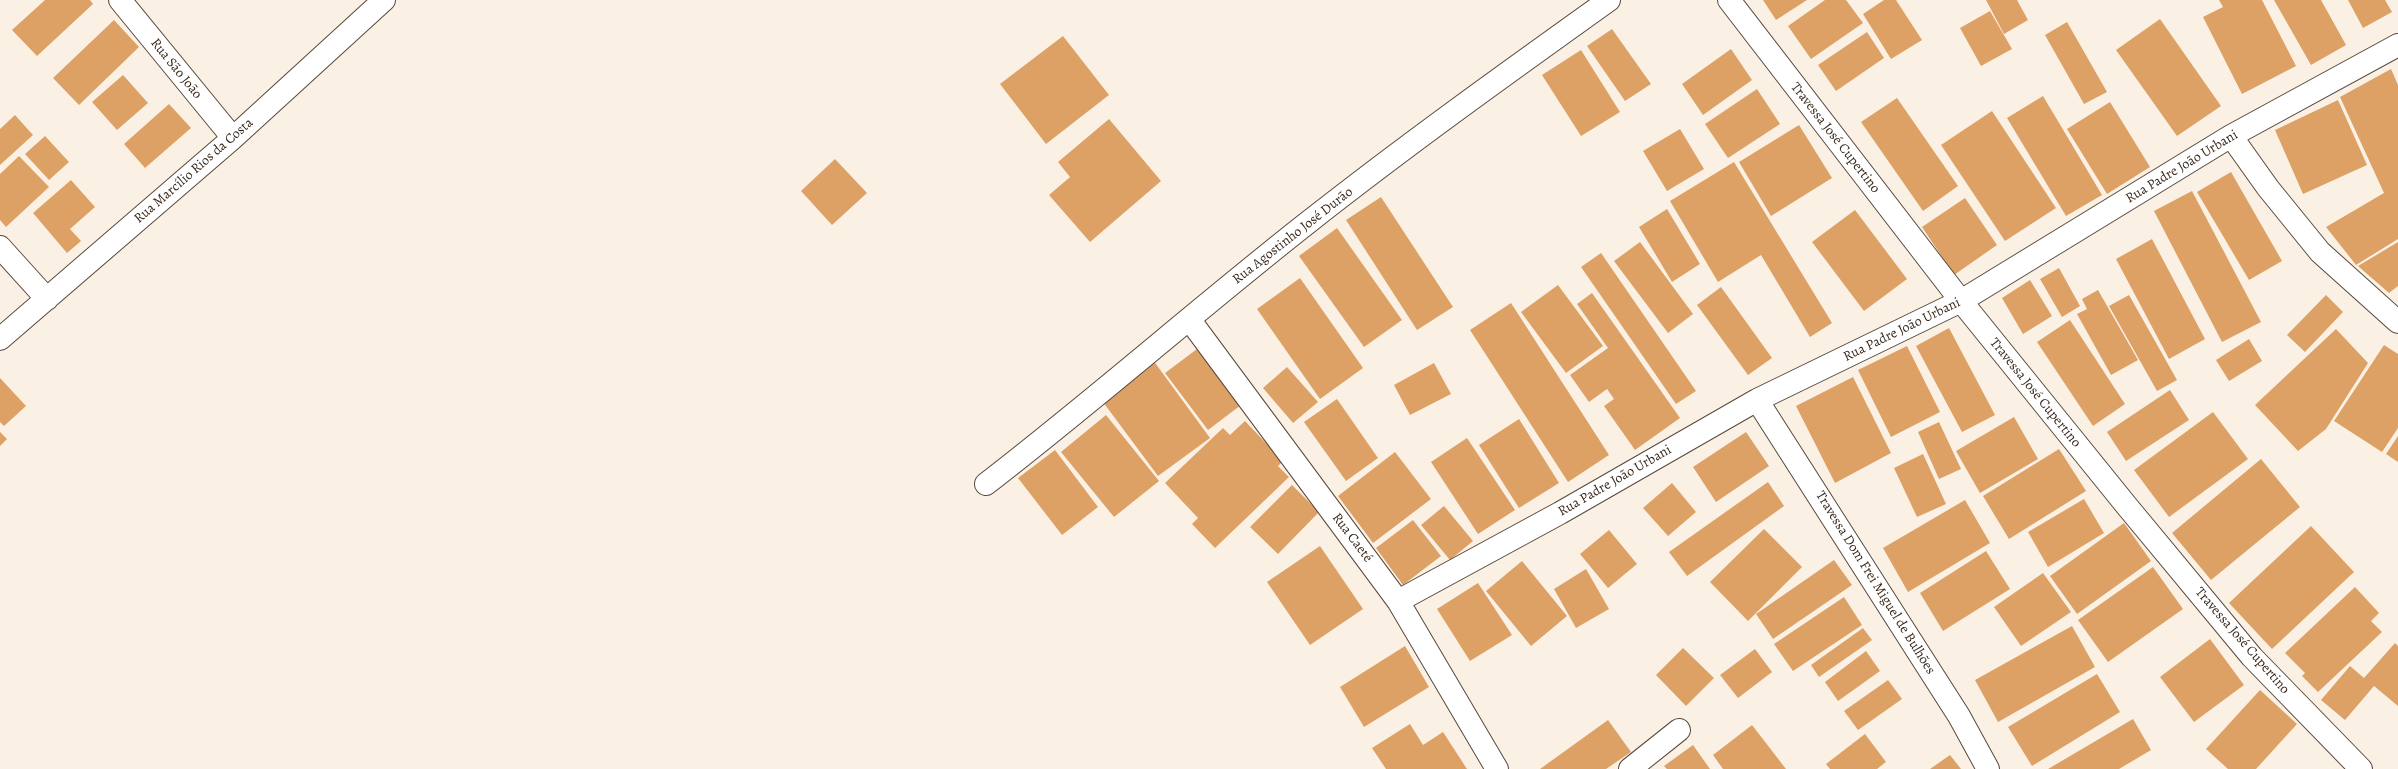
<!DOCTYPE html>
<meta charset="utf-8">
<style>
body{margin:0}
canvas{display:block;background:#faf0e4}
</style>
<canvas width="2398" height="769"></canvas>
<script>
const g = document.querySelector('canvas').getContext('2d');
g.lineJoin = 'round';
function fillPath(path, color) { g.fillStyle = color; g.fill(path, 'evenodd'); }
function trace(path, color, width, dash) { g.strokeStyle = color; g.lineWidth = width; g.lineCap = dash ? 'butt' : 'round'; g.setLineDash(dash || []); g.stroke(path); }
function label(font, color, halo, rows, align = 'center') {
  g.font = font + ' Alegreya,serif'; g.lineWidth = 3; g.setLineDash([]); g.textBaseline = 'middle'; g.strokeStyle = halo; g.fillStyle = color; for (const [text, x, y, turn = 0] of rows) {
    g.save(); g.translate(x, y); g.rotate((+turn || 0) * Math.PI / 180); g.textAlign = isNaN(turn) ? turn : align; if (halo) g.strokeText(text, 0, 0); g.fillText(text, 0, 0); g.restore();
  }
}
fillPath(new Path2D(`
 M 45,0 L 90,0 L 93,4 L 37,56 L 12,30 Z
 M 1763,0 L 1807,0 L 1776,20 Z
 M 1825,0 L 1846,0 L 1863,23 L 1811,59 L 1788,26 Z
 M 1884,0 L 1896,0 L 1922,40 L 1891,59 L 1863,14 Z
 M 1986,0 L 2017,0 L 2028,20 L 2004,34 Z
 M 2219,0 L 2262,0 L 2296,66 L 2242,94 L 2203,17 L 2223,7 Z
 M 2274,0 L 2321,0 L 2346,45 L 2311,65 Z
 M 2348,0 L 2385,0 L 2392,12 L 2363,28 Z
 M 1990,11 L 2012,49 L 1981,66 L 1960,28 Z
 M 2160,19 L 2221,106 L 2177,136 L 2116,50 Z
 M 114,20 L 139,47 L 79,105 L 53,78 Z
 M 2067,22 L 2107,92 L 2084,104 L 2045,35 Z
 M 1612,29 L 1651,84 L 1625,101 L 1587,46 Z
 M 1867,32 L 1884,58 L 1836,91 L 1818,65 Z
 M 1063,36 L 1109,95 L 1046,144 L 1000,84 Z
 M 1731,49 L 1752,80 L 1703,115 L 1682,84 Z
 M 1581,50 L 1620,112 L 1581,136 L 1542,75 Z
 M 2391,69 L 2398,85 L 2398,239 L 2356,265 L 2326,227 L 2384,193 L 2340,97 Z
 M 123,75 L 148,103 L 117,130 L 92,102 Z
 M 1757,89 L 1780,124 L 1728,158 L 1705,124 Z
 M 2043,96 L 2102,195 L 2066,216 L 2007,118 Z
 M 1897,98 L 1958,186 L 1923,211 L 1861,122 Z
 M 2338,100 L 2367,165 L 2303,194 L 2275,130 Z
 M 2110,102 L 2150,167 L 2107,194 L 2067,129 Z
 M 169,104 L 191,128 L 145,168 L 124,144 Z
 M 1992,111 L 2056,208 L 2005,241 L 1941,145 Z
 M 15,115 L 33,135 L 0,165 L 0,129 Z
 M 1109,119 L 1161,181 L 1090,242 L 1049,195 L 1070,177 L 1058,162 Z
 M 1799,125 L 1832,178 L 1771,216 L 1739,162 Z
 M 1680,129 L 1704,169 L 1667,191 L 1643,151 Z
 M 45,136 L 69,162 L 49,180 L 25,154 Z
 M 19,156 L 49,187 L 6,227 L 0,220 L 0,174 Z
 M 835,159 L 867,193 L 832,225 L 801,191 Z
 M 1734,162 L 1832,323 L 1810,337 L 1761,255 L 1718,282 L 1670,201 Z
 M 2231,172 L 2282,261 L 2249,280 L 2197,192 Z
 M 71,180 L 95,207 L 70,229 L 81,241 L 67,253 L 33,213 Z
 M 2192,191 L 2261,322 L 2222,342 L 2154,211 Z
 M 1381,197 L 1453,307 L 1417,330 L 1346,220 Z
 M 1965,198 L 1997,245 L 1954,275 L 1922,227 Z
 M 1667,209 L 1700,264 L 1672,282 L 1639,227 Z
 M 1855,210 L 1907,279 L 1864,311 L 1812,242 Z
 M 1337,228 L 1402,320 L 1364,347 L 1299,256 Z
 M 2152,239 L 2205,339 L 2169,359 L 2116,259 Z
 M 1640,242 L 1693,314 L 1668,333 L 1614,261 Z
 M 2398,242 L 2398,286 L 2389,293 L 2358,266 Z
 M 1601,253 L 1696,391 L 1676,404 L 1581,267 Z
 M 2059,268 L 2080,306 L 2062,317 L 2040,279 Z
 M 1300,278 L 1363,368 L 1320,399 L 1257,309 Z
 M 2030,280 L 2052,316 L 2023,334 L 2002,298 Z
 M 1558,285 L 1603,346 L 1566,373 L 1521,312 Z
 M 1721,287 L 1772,358 L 1748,375 L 1697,305 Z
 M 2098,290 L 2138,360 L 2111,375 L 2077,314 L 2087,309 L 2082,299 Z
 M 1592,293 L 1680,418 L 1635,450 L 1604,406 L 1614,399 L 1607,389 L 1589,402 L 1570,375 L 1608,348 L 1577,304 Z
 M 2129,295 L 2177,380 L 2157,391 L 2109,306 Z
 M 2326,295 L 2343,312 L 2305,352 L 2287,335 Z
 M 1511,303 L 1609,455 L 1568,482 L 1470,330 Z
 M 2070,320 L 2125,404 L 2093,426 L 2037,342 Z
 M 1949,328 L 1995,415 L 1962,432 L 1916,346 Z
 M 2336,329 L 2368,363 L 2326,429 L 2298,451 L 2255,405 Z
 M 2249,339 L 2262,361 L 2229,381 L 2216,360 Z
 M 2384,345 L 2398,354 L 2398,428 L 2382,452 L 2334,421 Z
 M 1907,346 L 1940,412 L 1891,437 L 1858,370 Z
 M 1197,349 L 1241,405 L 1208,430 L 1165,373 Z
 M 1153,360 L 1210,438 L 1158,476 L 1100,398 Z
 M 1434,363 L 1451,394 L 1410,415 L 1394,385 Z
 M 1287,367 L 1318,402 L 1293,423 L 1263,388 Z
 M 1853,377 L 1891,453 L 1835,483 L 1796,406 Z
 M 0,378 L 26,406 L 4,426 L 0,422 Z
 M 2170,390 L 2189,420 L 2126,461 L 2107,432 Z
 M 1337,399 L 1378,458 L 1346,481 L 1304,422 Z
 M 2213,412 L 2248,459 L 2169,517 L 2134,470 Z
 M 1106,415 L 1159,481 L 1114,517 L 1061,452 Z
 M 2014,417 L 2038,459 L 1980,493 L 1956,451 Z
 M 1519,419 L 1559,483 L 1519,508 L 1479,445 Z
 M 1245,421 L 1283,461 L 1278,466 L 1289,477 L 1215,548 L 1192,524 L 1198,518 L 1165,483 L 1223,428 L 1230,435 Z
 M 1939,422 L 1961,469 L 1939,479 L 1918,432 Z
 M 0,432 L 7,439 L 0,446 Z
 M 1746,432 L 1769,466 L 1716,502 L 1693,467 Z
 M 2398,436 L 2398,462 L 2386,454 Z
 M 1467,438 L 1515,510 L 1478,534 L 1431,462 Z
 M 2059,449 L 2086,491 L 2009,539 L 1983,496 Z
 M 1055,450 L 1098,507 L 1062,535 L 1018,478 Z
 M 1395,452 L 1431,499 L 1373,543 L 1338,496 Z
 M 1923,454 L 1946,504 L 1917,517 L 1894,468 Z
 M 2261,459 L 2300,507 L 2211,580 L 2172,533 Z
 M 1768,482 L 1784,506 L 1687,576 L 1669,552 Z
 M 1672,483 L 1696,512 L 1668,536 L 1643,508 Z
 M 1292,485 L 1319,512 L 1278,554 L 1250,527 Z
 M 2084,499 L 2104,533 L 2048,567 L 2028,532 Z
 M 1965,500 L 1990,543 L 1908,592 L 1883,548 Z
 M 1444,506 L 1473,541 L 1450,560 L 1421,525 Z
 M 1413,520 L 1441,556 L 1403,585 L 1376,548 Z
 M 2124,523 L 2151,561 L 2077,614 L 2050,576 Z
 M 2311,526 L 2354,572 L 2272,649 L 2229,603 Z
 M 1764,529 L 1802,567 L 1748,621 L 1710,582 Z
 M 1609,530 L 1637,564 L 1608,588 L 1580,554 Z
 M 1320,546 L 1363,609 L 1310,645 L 1267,582 Z
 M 1986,551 L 2010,589 L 1943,631 L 1920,593 Z
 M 1834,560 L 1852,585 L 1773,639 L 1756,614 Z
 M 1522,561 L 1567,616 L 1531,646 L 1486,591 Z
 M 2153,567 L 2183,609 L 2108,662 L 2078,620 Z
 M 1586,569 L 1609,609 L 1576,628 L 1554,589 Z
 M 2043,573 L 2071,612 L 2021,646 L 1994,607 Z
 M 1478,583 L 1512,635 L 1470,661 L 1437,609 Z
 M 2355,587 L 2379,613 L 2371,621 L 2382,632 L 2318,692 L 2302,676 L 2305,673 L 2285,653 Z
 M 1844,597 L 1862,625 L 1793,671 L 1774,644 Z
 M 2072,626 L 2095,667 L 1998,722 L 1975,680 Z
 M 1863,628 L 1872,640 L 1819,677 L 1811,665 Z
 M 2210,639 L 2244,685 L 2194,722 L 2160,677 Z
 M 2395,643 L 2398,646 L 2398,706 L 2374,686 L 2345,720 L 2321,700 L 2350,666 L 2364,678 Z
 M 1405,646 L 1429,687 L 1364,727 L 1340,687 Z
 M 1683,648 L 1714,678 L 1686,706 L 1656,675 Z
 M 1755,649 L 1772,672 L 1738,698 L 1720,675 Z
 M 1866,651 L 1880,671 L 1838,701 L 1825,682 Z
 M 2097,674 L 2120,712 L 2032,766 L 2008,727 Z
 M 1888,680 L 1902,699 L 1858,730 L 1844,711 Z
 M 2260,690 L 2297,724 L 2256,769 L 2228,769 L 2206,749 Z
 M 2133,719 L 2151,750 L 2119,769 L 2048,769 Z
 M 1608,720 L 1631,752 L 1606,769 L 1540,769 Z
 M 1410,724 L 1423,745 L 1443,732 L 1467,769 L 1386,769 L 1372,748 Z
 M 1752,725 L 1786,769 L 1723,769 L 1713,755 Z
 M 1865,734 L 1886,762 L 1877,769 L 1830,769 L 1826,764 Z
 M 1693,745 L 1710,769 L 1667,769 L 1664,766 Z
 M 1950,755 L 1961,769 L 1930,769 Z`), '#dda165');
const minor = new Path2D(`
 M 120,0 L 233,138
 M 1729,0 L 1961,301 L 2126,505 L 2252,657 L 2361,769
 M 2231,136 L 2268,188 L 2320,252 L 2398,322
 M 0,247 L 47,299
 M 1189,319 L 1398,601 L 1497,769
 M 0,339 L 233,138 L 384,0
 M 1757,400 L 1959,716 L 1988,769
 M 986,484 C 1095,400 1198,309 1306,224 C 1405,146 1507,73 1609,0
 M 1398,601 L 1560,513 L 1757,400 L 1961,301 L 2231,136 L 2398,45
 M 1630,769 L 1679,730`);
trace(minor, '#58483c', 24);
trace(minor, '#fff', 22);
label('14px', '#3b2a1e', '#fff', [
 ["Rua São João",176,69,51],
 ["Travessa José Cupertino",1835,138,52],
 ["Rua Padre João Urbani",2182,167,-31],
 ["Rua Marcílio Rios da Costa",194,171,-41],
 ["Rua Agostinho José Durão",1293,236,-38],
 ["Rua Padre João Urbani",1902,330,-26],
 ["Travessa José Cupertino",2035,393,51],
 ["Rua Padre João Urbani",1615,481,-30],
 ["Rua Caeté",1352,538,53],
 ["Travessa Dom Frei Miguel de Bulhões",1875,583,58],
 ["Travessa José Cupertino",2242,641,49]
]);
</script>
